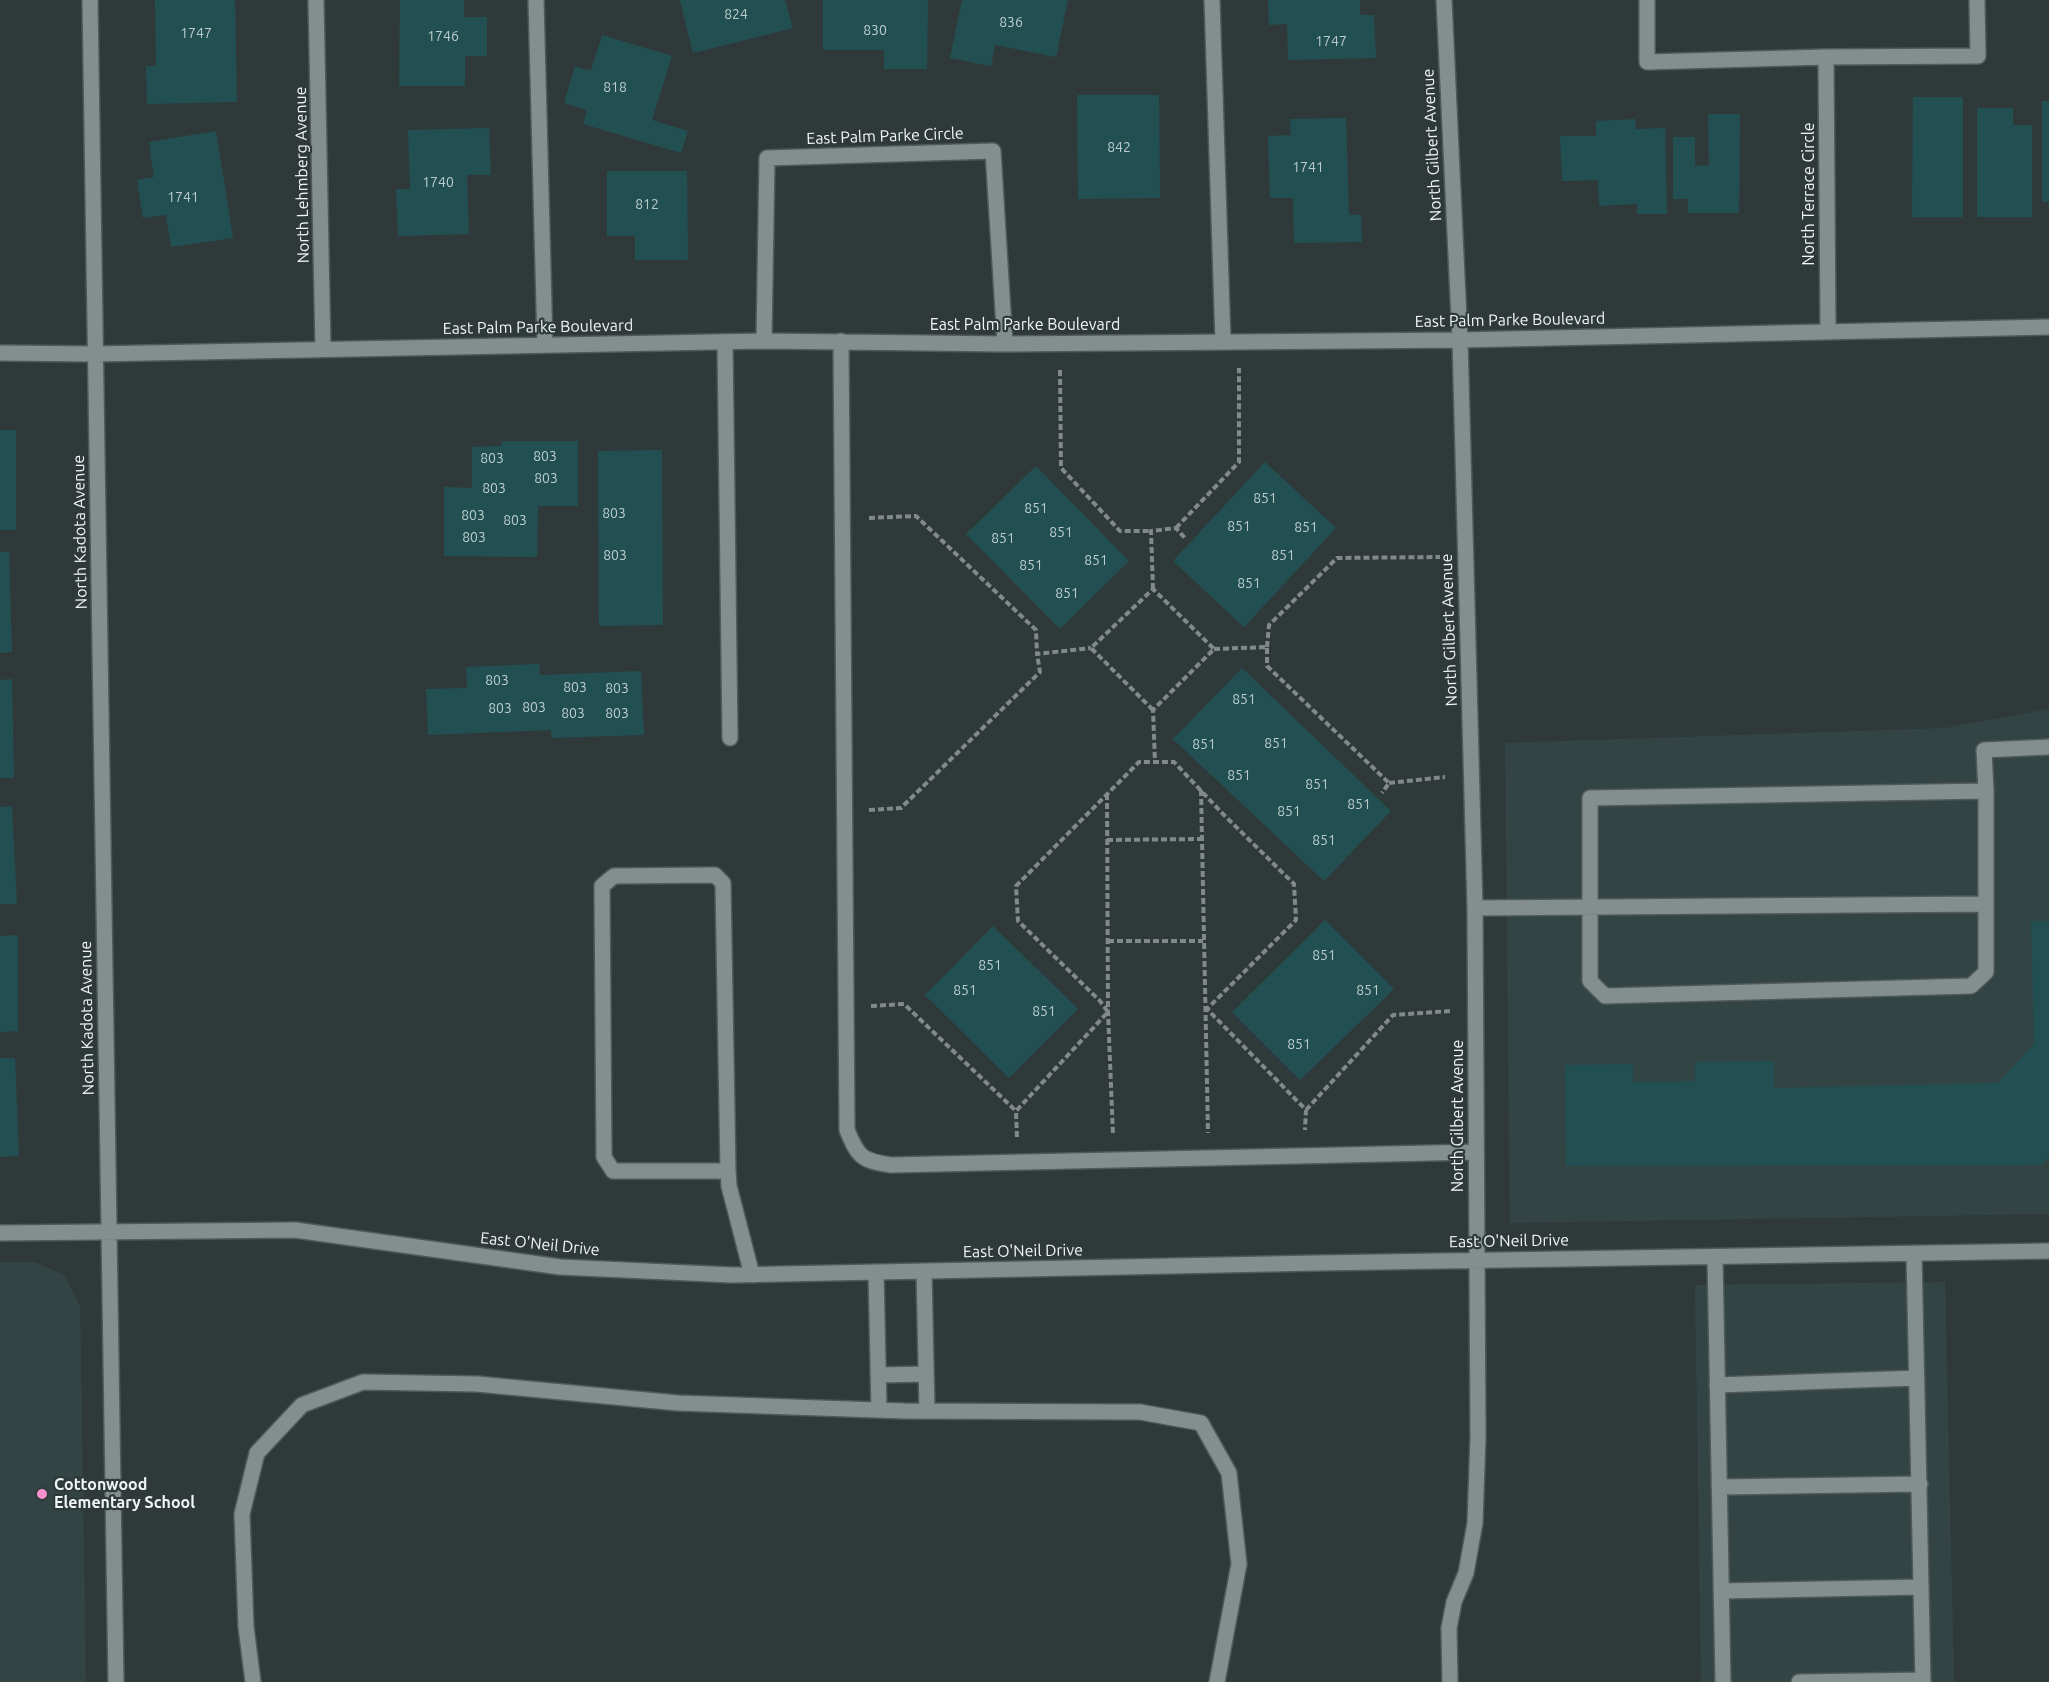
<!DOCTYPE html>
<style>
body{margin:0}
canvas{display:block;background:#30393a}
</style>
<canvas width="2049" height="1682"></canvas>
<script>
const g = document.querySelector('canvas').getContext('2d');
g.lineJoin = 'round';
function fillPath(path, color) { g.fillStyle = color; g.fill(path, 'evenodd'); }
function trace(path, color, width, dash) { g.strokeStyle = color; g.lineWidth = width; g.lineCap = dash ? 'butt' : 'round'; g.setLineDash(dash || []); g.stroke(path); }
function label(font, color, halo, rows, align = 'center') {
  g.font = font + ' Ubuntu,sans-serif'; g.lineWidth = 4.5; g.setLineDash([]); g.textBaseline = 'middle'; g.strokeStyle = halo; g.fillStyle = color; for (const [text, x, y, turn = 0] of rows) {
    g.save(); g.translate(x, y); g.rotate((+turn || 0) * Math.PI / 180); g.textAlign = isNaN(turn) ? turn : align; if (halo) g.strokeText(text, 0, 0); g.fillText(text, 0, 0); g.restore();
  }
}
fillPath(new Path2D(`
 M 2049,709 L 2049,1214 L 1510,1223 L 1505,743 L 1945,728 Z
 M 0,1262 L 35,1262 L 64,1275 L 80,1306 L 86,1682 L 0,1682 Z
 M 1945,1282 L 1954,1682 L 1701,1682 L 1695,1285 Z`), '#334445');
fillPath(new Path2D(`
 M 155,0 L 235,0 L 237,102 L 147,104 L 146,66 L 156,66 Z
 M 400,0 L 464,0 L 464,17 L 487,17 L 487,56 L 465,56 L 465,86 L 399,86 Z
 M 680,0 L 785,0 L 793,28 L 693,53 Z
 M 823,0 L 928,0 L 927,69 L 884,69 L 884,50 L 823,50 Z
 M 962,0 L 1068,0 L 1056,57 L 995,45 L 991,66 L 950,58 Z
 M 1268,0 L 1360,0 L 1360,15 L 1374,15 L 1376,58 L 1288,60 L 1287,24 L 1269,25 Z
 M 602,35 L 672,56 L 652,120 L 688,131 L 681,153 L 583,124 L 587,110 L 564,103 L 575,66 L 591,71 Z
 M 1077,95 L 1159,95 L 1160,198 L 1078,199 Z
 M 1913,97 L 1963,97 L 1963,217 L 1912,217 Z
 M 2042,101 L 2049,101 L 2049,202 L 2042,202 Z
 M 1977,108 L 2013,108 L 2013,125 L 2032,125 L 2032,217 L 1977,217 Z
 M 1708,114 L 1740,114 L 1739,213 L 1688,213 L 1688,199 L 1673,199 L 1673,137 L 1695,137 L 1695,166 L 1709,165 Z
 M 1346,118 L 1349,215 L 1361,215 L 1362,242 L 1294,243 L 1293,198 L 1270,198 L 1268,136 L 1291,135 L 1290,119 Z
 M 1635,119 L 1636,129 L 1665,128 L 1667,214 L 1637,214 L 1637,204 L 1599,206 L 1598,180 L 1562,181 L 1560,136 L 1596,136 L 1596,121 Z
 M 489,128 L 491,175 L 467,175 L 469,234 L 398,236 L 396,189 L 410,189 L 408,130 Z
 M 216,131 L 233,238 L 171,247 L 166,215 L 143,218 L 137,180 L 154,177 L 149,142 Z
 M 607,171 L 687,171 L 688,260 L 635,260 L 635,236 L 607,236 Z
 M 0,430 L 16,430 L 16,530 L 0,530 Z
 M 502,441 L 578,441 L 578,506 L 538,506 L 537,557 L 444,556 L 444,487 L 472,488 L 472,447 L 501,446 Z
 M 662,450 L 663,625 L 599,626 L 598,451 Z
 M 1265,462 L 1336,528 L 1244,627 L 1173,561 Z
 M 1036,466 L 1129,561 L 1060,629 L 966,534 Z
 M 0,552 L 9,552 L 12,652 L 0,653 Z
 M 539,664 L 540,675 L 641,671 L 644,735 L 551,738 L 551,730 L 428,735 L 426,689 L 467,688 L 466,667 Z
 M 1242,668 L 1391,811 L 1324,881 L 1173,739 Z
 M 12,679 L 14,778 L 0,778 L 0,680 Z
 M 12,806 L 17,904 L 0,904 L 0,807 Z
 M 1325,920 L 1394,989 L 1300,1080 L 1232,1012 Z
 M 2031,921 L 2049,921 L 2049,1157 L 2041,1165 L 1566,1166 L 1565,1065 L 1633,1064 L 1633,1082 L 1695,1081 L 1695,1062 L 1774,1061 L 1774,1088 L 1998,1083 L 2034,1044 Z
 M 993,926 L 1078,1009 L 1009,1078 L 925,995 Z
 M 18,935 L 18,1031 L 0,1032 L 0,936 Z
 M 0,1058 L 15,1058 L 19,1156 L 0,1157 Z`), '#225052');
const minor = new Path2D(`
 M 90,0 L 116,1682
 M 316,0 L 323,349
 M 536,0 L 545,345
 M 1212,0 L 1223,342
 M 1444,0 L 1460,340 L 1475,908 L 1478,1437 L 1475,1523 L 1466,1573 L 1454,1602 L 1449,1628 L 1450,1682
 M 1647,0 L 1647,62 L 1826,57 L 1978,56 L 1977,0
 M 1826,57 L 1828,331
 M 764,341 L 767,158 L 993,151 L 1005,344
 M 841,341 L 847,1130 C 858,1157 862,1161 891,1165 L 1476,1152
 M 725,342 L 730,738
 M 0,353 L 95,354 L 764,341 L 1005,344 L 1460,340 L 2049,327
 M 1986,791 L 1590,798 L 1590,981 L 1605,996 L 1971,986 L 1986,972 L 1986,904
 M 1475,908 L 1986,904 L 1986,791 L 1984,750 L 2049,747
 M 728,1171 L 613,1171 L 604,1157 L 602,886 L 614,876 L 715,875 L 723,883 L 728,1171 L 729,1186 L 752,1275
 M 0,1233 L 295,1230 L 560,1267 L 732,1275 L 1318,1263 L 2049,1251
 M 1914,1253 L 1923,1682
 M 1715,1257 L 1723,1682
 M 924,1271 L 927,1411
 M 876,1272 L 879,1410
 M 878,1375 L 926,1374
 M 1717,1385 L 1917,1378
 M 1719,1487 L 1920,1484
 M 1721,1591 L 1921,1587
 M 253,1682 L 246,1627 L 242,1514 L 257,1453 L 302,1405 L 363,1382 L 477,1384 L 678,1403 L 905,1411 L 1140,1412 L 1201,1423 L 1229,1473 L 1239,1564 L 1217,1682
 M 1799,1682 L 1923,1680`);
trace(minor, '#505858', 18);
trace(new Path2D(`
 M 1060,370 L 1061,468 L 1120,531 L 1151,531
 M 869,518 L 916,516 L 1036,630 L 1037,654 L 1091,648
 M 1176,528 L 1239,462 L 1239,368
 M 1153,589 L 1151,531 L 1176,528 L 1185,538
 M 1267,647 L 1269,625 L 1337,558 L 1440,557
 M 1214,649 L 1267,647 L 1267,666 L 1389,783 L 1382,793
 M 1153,710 L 1091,648 L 1153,589 L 1214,649 L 1153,710 L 1155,762
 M 1389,783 L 1445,777
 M 1201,790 L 1208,1133
 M 1107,794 L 1108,1012 L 1113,1135
 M 869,810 L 901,808 L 1040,672 L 1037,654
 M 1107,840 L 1202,839
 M 1108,941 L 1203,941
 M 871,1006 L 904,1004 L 1016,1111
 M 1306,1110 L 1393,1015 L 1450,1011
 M 1017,1137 L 1016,1111 L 1108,1012 L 1100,1001 L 1018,921 L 1016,886 L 1139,762 L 1174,762 L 1222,813 L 1294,884 L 1296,920 L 1207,1009 L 1306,1110 L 1305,1130`), '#81898a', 4, [6, 3]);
trace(minor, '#838e8e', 15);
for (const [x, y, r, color] of [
 [42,1494,6,"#f790ce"]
]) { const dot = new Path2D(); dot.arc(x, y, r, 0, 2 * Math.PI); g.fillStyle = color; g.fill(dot); trace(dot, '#30393a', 2); }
label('14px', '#bccccc', null, [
 ["824",736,14],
 ["836",1011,22],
 ["830",875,30],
 ["1747",196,33],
 ["1746",443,36],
 ["1747",1331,41],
 ["818",615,87],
 ["842",1119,147],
 ["1741",1308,167],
 ["1740",438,182],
 ["1741",183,197],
 ["812",647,204],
 ["803",545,456],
 ["803",492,458],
 ["803",546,478],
 ["803",494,488],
 ["851",1265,498],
 ["851",1036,508],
 ["803",614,513],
 ["803",473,515],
 ["803",515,520],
 ["851",1239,526],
 ["851",1306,527],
 ["851",1061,532],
 ["803",474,537],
 ["851",1003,538],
 ["803",615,555],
 ["851",1283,555],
 ["851",1096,560],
 ["851",1031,565],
 ["851",1249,583],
 ["851",1067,593],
 ["803",497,680],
 ["803",575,687],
 ["803",617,688],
 ["851",1244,699],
 ["803",534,707],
 ["803",500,708],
 ["803",573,713],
 ["803",617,713],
 ["851",1276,743],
 ["851",1204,744],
 ["851",1239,775],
 ["851",1317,784],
 ["851",1359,804],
 ["851",1289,811],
 ["851",1324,840],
 ["851",1324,955],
 ["851",990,965],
 ["851",965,990],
 ["851",1368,990],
 ["851",1044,1011],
 ["851",1299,1044]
]);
label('16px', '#eff5f5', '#30393a', [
 ["East Palm Parke Circle",885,136,-2],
 ["North Gilbert Avenue",1432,145,-93],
 ["North Lehmberg Avenue",302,175,-91],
 ["North Terrace Circle",1809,194,-90],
 ["East Palm Parke Boulevard",1510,320,-1],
 ["East Palm Parke Boulevard",1025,325],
 ["East Palm Parke Boulevard",538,327,-1],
 ["North Kadota Avenue",80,532,-91],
 ["North Gilbert Avenue",1449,630,-92],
 ["North Kadota Avenue",87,1018,-91],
 ["North Gilbert Avenue",1458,1116,-90],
 ["East O'Neil Drive",1509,1241,-1],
 ["East O'Neil Drive",540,1244,6],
 ["East O'Neil Drive",1023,1251,-1]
]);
label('bold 16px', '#eff5f5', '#30393a', [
 ["Cottonwood",54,1485],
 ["Elementary School",54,1503]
], 'left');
</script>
